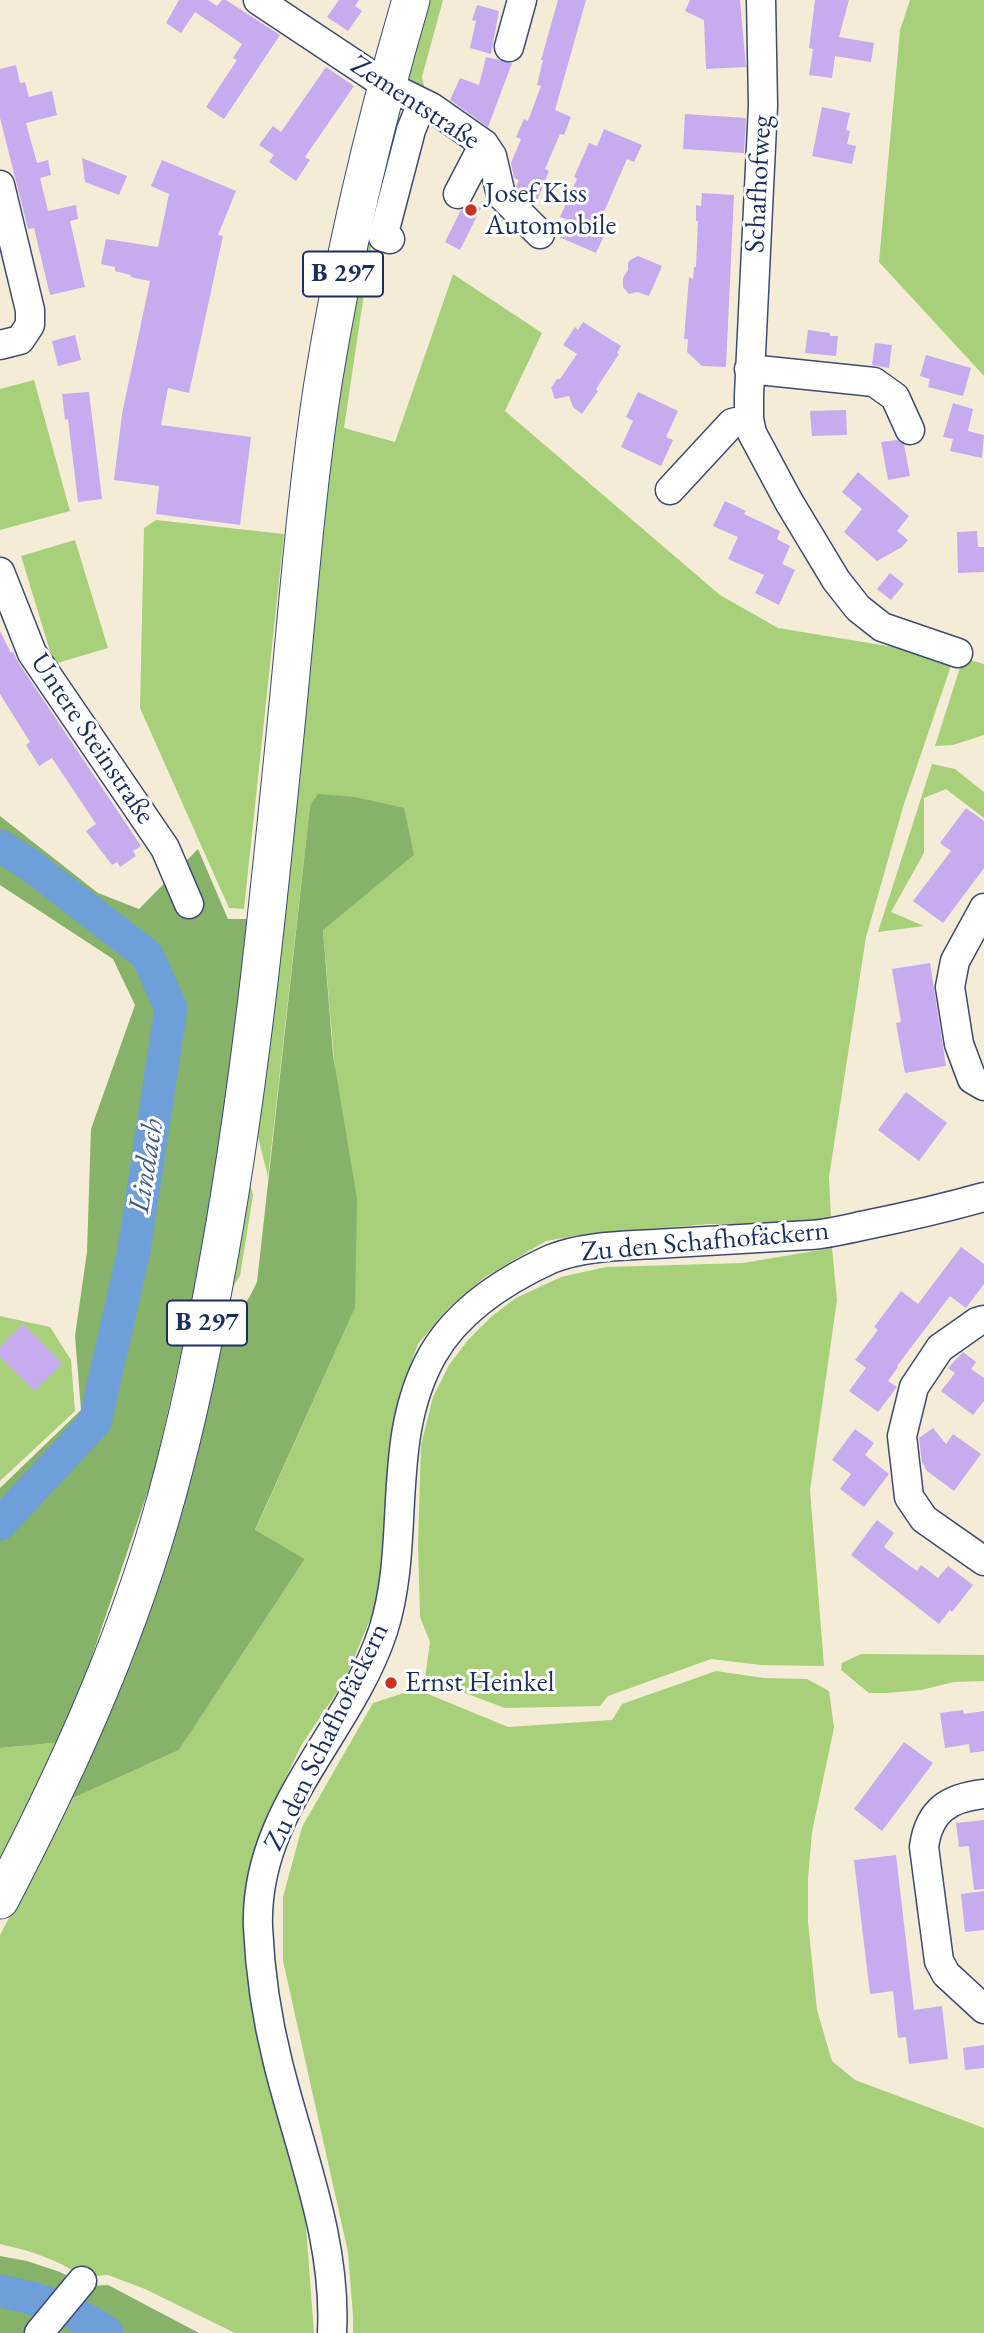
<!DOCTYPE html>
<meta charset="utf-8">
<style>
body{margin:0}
canvas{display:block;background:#f4ecd7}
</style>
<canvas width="984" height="2333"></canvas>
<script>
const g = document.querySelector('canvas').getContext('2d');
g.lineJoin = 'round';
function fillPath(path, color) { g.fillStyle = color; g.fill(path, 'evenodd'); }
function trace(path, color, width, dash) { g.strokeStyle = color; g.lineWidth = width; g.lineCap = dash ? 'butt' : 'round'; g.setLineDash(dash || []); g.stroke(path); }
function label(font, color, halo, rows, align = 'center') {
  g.font = font + ' "EB Garamond",serif'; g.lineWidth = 6; g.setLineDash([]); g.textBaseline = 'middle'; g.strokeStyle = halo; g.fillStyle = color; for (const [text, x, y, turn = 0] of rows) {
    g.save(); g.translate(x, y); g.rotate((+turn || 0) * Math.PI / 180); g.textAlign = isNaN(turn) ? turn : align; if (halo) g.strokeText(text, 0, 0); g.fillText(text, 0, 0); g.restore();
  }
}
fillPath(new Path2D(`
 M 429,0 L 443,0 L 422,77 L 425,90 L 406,81 L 408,66 Z
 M 910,0 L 984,0 L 984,376 L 879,262 L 900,30 Z
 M 399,118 L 400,138 L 372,240 L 344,428 L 395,442 L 453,274 L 542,333 L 505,411 L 720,595 L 778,628 L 954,657 L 903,807 L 866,937 L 829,1177 L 831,1219 L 813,1224 L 709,1224 L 580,1235 L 546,1241 L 485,1277 L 449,1307 L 418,1344 L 399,1396 L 386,1481 L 383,1570 L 373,1612 L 345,1680 L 302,1744 L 263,1825 L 248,1888 L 246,1961 L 269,2079 L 305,2213 L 314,2333 L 235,2333 L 145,2289 L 108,2275 L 83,2277 C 57,2259 31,2251 0,2244 L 0,1935 L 71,1799 L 179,1750 L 305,1559 L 255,1531 L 355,1308 L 323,929 L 414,855 L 310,806 L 268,1177 L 255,1125 L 335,426 L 366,223 L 390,124 Z
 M 34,380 L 70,511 L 0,530 L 0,389 Z
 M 156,520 L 284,534 L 244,909 L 229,908 L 140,708 L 144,528 Z
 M 75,540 L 108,648 L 54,664 L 21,556 Z
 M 963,658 L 984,664 L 984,735 L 953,745 L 935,746 Z
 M 932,764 L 955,769 L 984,792 L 984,818 L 946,789 L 924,798 L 924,853 L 891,912 L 924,926 L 878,932 Z
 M 248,1175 L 253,1195 L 240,1276 L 224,1300 Z
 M 832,1248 L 837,1300 L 810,1490 L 824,1666 L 761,1665 L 711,1659 L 608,1696 L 600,1706 L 505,1708 L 425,1678 L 430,1642 L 420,1617 L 418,1544 L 421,1445 L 433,1397 L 449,1365 L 468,1340 L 492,1316 L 516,1298 L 561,1277 L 606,1267 L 743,1263 Z
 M 0,1316 L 50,1327 L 71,1360 L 75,1411 L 0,1481 Z
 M 861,1654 L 984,1655 L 984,1681 L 954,1682 L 921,1690 L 887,1693 L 869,1693 L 841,1670 L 842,1663 Z
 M 716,1671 L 764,1678 L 807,1679 L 829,1691 L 834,1728 L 812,1832 L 808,1879 L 808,1922 L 817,2010 L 832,2061 L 855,2080 L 984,2128 L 984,2333 L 353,2333 L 353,2316 L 348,2252 L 283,1961 L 283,1897 L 302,1827 L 373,1703 L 416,1689 L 508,1727 L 612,1720 L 622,1704 Z
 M 63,1742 L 0,1868 L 0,1748 Z`), '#a8d07a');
fillPath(new Path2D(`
 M 318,794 L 355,797 L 404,808 L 414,855 L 323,930 L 333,1055 L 357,1199 L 355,1308 L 255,1530 L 305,1559 L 179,1750 L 71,1799 L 104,1726 L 162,1577 L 213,1355 L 250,1296 L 257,1282 L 310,806 Z
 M 0,816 L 98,893 L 139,909 L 198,849 L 228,919 L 255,919 L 210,1225 L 154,1473 L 63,1742 L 0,1748 L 0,1488 L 81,1410 L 75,1336 L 87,1252 L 91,1129 L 135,1005 L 113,959 L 0,885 Z
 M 0,2256 L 27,2261 L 60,2272 L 88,2286 L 108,2285 L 199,2333 L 0,2333 Z`), '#86b26a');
trace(new Path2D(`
 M 0,846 L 30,865 L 147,955 L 171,1008 L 134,1250 L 95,1422 L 0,1524
 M 0,2291 C 37,2298 76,2310 107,2333`), '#6f9fd8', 33);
fillPath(new Path2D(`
 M 179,0 L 208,0 L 217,6 L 222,0 L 226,0 L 280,35 L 224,119 L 206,107 L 237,60 L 233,58 L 242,44 L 195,12 L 181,33 L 166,23 Z
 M 339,0 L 359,0 L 355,6 L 362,11 L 348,31 L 327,17 Z
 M 558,0 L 586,0 L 555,110 L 571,117 L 564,135 L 560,134 L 545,169 L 549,171 L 536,203 L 516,187 L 519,180 L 514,178 L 511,163 L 521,139 L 516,137 L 524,119 L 528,121 L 541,86 L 537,85 L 543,60 L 541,60 Z
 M 690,0 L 740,0 L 746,67 L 706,69 L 704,20 L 685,11 Z
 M 815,0 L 849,0 L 839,37 L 874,43 L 871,62 L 835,56 L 832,78 L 809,75 L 813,49 L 809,48 Z
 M 477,5 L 499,11 L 491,54 L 470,48 L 476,21 L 472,20 Z
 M 486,57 L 512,63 L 488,127 L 450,100 L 460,78 L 479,85 Z
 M 16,65 L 20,83 L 25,82 L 29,97 L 52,91 L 57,115 L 26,123 L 37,163 L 48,160 L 51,175 L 40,178 L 48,211 L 76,205 L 78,219 L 70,221 L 85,287 L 50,295 L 34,228 L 28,229 L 0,118 L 0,69 Z
 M 326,67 L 354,86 L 305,157 L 310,160 L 296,181 L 269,162 L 274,155 L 259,145 L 273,126 L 281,132 Z
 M 822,107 L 850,113 L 846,130 L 850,131 L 847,144 L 856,146 L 852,164 L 812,156 Z
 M 685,114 L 746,118 L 744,153 L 683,149 Z
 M 604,129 L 642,145 L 634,162 L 627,159 L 603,214 L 605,215 L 598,233 L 604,236 L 596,253 L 559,237 L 566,219 L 560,217 L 577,179 L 574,177 L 589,143 L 597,146 Z
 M 82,158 L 127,176 L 119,195 L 85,182 Z
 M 162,160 L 236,191 L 218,235 L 223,236 L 189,393 L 168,388 L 161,425 L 251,437 L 240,525 L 156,514 L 159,486 L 114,480 L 122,414 L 150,281 L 130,277 L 131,275 L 115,271 L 115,267 L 101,264 L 106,239 L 158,247 L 169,194 L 151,186 Z
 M 702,193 L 734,195 L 726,367 L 702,366 L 687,352 L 688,339 L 684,339 L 689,277 L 693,279 L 694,267 L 696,267 L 698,221 L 696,221 L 696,205 L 701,206 Z
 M 472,203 L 481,208 L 460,250 L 445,242 L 461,210 Z
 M 638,256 L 662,266 L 649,296 L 637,292 L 629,294 L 623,287 L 623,278 L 628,270 L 628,263 L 630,260 Z
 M 583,322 L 621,346 L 617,353 L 619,354 L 596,389 L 598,391 L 582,414 L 573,407 L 569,396 L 555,399 L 551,388 L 557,379 L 560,379 L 577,354 L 563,345 L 575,327 L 578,330 Z
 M 808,330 L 830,333 L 830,336 L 838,336 L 836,356 L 805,353 Z
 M 75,335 L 81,360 L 58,366 L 52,341 Z
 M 875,343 L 892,345 L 889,368 L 872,365 Z
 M 926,355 L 971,368 L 963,396 L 928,387 L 930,379 L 920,376 Z
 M 89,392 L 102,499 L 78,502 L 68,419 L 65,420 L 62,394 Z
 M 638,392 L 678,411 L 666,437 L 673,440 L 661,466 L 621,447 L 633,421 L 626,417 Z
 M 953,403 L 973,409 L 968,431 L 984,435 L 982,458 L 950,451 L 953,439 L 943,437 Z
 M 846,410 L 847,435 L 812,436 L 810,411 Z
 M 897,440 L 904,445 L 910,476 L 888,480 L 881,442 Z
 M 858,472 L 909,516 L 897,531 L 908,540 L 902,547 L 877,561 L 844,532 L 862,509 L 842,492 Z
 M 725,501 L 746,511 L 744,514 L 780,531 L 777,539 L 790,546 L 782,564 L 795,570 L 779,605 L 755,593 L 764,575 L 728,559 L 738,537 L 713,526 Z
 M 977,531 L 978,547 L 984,547 L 984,572 L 958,573 L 957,532 Z
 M 890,573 L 904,584 L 891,600 L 877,589 Z
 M 0,631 L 11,653 L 13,651 L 18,662 L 141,846 L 133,851 L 136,856 L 120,867 L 117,862 L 112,865 L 86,831 L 96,824 L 52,758 L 39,766 L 26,745 L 30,742 L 0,694 Z
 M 966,808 L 984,821 L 984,868 L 943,923 L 913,901 L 951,851 L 940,843 Z
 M 930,963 L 946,1066 L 905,1073 L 896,1023 L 901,1022 L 892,969 Z
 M 906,1092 L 947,1123 L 919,1161 L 878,1130 Z
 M 961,1247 L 984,1264 L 984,1284 L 966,1308 L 950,1296 L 897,1366 L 898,1367 L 888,1381 L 897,1387 L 878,1412 L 849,1391 L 866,1368 L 855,1360 L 878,1330 L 874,1327 L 901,1291 L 918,1304 Z
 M 23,1324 L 62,1363 L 35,1391 L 0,1357 L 0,1347 Z
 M 963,1352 L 976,1362 L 971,1369 L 984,1378 L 984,1401 L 973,1415 L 941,1391 L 955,1373 L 948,1368 Z
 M 933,1428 L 946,1444 L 953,1434 L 981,1454 L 954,1491 L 927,1471 L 922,1462 L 919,1438 Z
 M 855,1429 L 874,1443 L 865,1455 L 889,1474 L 864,1507 L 840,1489 L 851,1474 L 832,1460 Z
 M 877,1520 L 894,1533 L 884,1547 L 917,1571 L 921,1565 L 938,1578 L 948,1566 L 973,1585 L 952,1612 L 950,1610 L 939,1624 L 851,1555 Z
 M 963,1710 L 964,1714 L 984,1711 L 984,1751 L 970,1753 L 969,1744 L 945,1748 L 940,1713 Z
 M 904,1742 L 933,1763 L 882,1831 L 854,1809 Z
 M 984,1820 L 984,1889 L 974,1890 L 969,1846 L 959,1847 L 956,1823 Z
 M 896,1855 L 914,2010 L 942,2006 L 948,2059 L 909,2064 L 906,2037 L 898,2038 L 893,1991 L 870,1994 L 854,1860 Z
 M 984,1891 L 984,1930 L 965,1932 L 961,1894 Z
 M 984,2045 L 984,2068 L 965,2070 L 963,2048 Z`), '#c7abef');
const minor = new Path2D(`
 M 258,0 L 386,85 L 431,107 L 484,144 L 492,156 L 501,195 L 540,234
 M 761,0 L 763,105 L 749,395 L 749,419 L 752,433 L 789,502 L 836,580 L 858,608 L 882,627 L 958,653
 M 509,47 L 522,0
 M 0,185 L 30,310 L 30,325 L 20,340 L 0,345
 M 458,194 L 484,144
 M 390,239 L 383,237 L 411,130 L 422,103
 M 749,369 L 874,382 L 895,397 L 910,430
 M 670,490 L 732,423 L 749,419
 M 0,572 L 32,653 L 165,848 L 189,904
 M 984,908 L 955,961 L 950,987 L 959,1044 L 972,1079 L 984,1086
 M 984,1320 L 977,1322 L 940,1348 L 914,1387 L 902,1436 L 909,1497 L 924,1519 L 984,1561
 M 984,1794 C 949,1798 929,1810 924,1847 L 939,1961 L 946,1974 L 984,2009
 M 39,2333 L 82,2281
 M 332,2333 C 337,2240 300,2152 278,2063 C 267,2019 260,1973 258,1927 C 254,1810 349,1734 383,1631 C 412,1541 384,1440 433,1354 C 459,1309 505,1280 551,1259 C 583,1246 622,1246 655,1244 C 707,1241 758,1238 810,1235 C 828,1234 847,1229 866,1225 C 906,1217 945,1208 984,1197`);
const major = new Path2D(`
 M 0,1900 C 64,1777 121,1653 160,1520 C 182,1445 199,1367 213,1290 C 249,1100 268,908 287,715 C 298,604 306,493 323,383 C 344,253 374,126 411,0`);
trace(minor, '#3c4b70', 31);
trace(major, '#3c4b70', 39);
trace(minor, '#fff', 28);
trace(major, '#fff', 37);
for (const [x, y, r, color] of [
 [471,210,7,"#c8321e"],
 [391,1683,7,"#c8321e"]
]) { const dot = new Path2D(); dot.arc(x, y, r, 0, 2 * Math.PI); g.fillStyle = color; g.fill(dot); trace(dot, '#fff', 2.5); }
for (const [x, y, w] of [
 [343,274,80],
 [207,1323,80]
]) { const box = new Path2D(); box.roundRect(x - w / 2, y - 22.5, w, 45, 5); g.fillStyle = '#fff'; g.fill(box); trace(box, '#1b2f5e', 2); }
label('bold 26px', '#1b2f5e', null, [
 ["B 297",343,274],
 ["B 297",207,1323]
]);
label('28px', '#1b2f5e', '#fff', [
 ["Zementstraße",415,103,33],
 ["Schafhofweg",759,184,-87],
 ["Untere Steinstraße",92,739,56],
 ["Zu den Schafhofäckern",705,1242,-5],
 ["Zu den Schafhofäckern",327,1737,-64]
]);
label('28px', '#1b2f5e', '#fff', [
 ["Josef Kiss",485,194],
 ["Automobile",485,226],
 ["Ernst Heinkel",405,1683]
], 'left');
label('italic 30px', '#3d5c8f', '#fff', [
 ["Lindach",147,1166,-81]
]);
</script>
